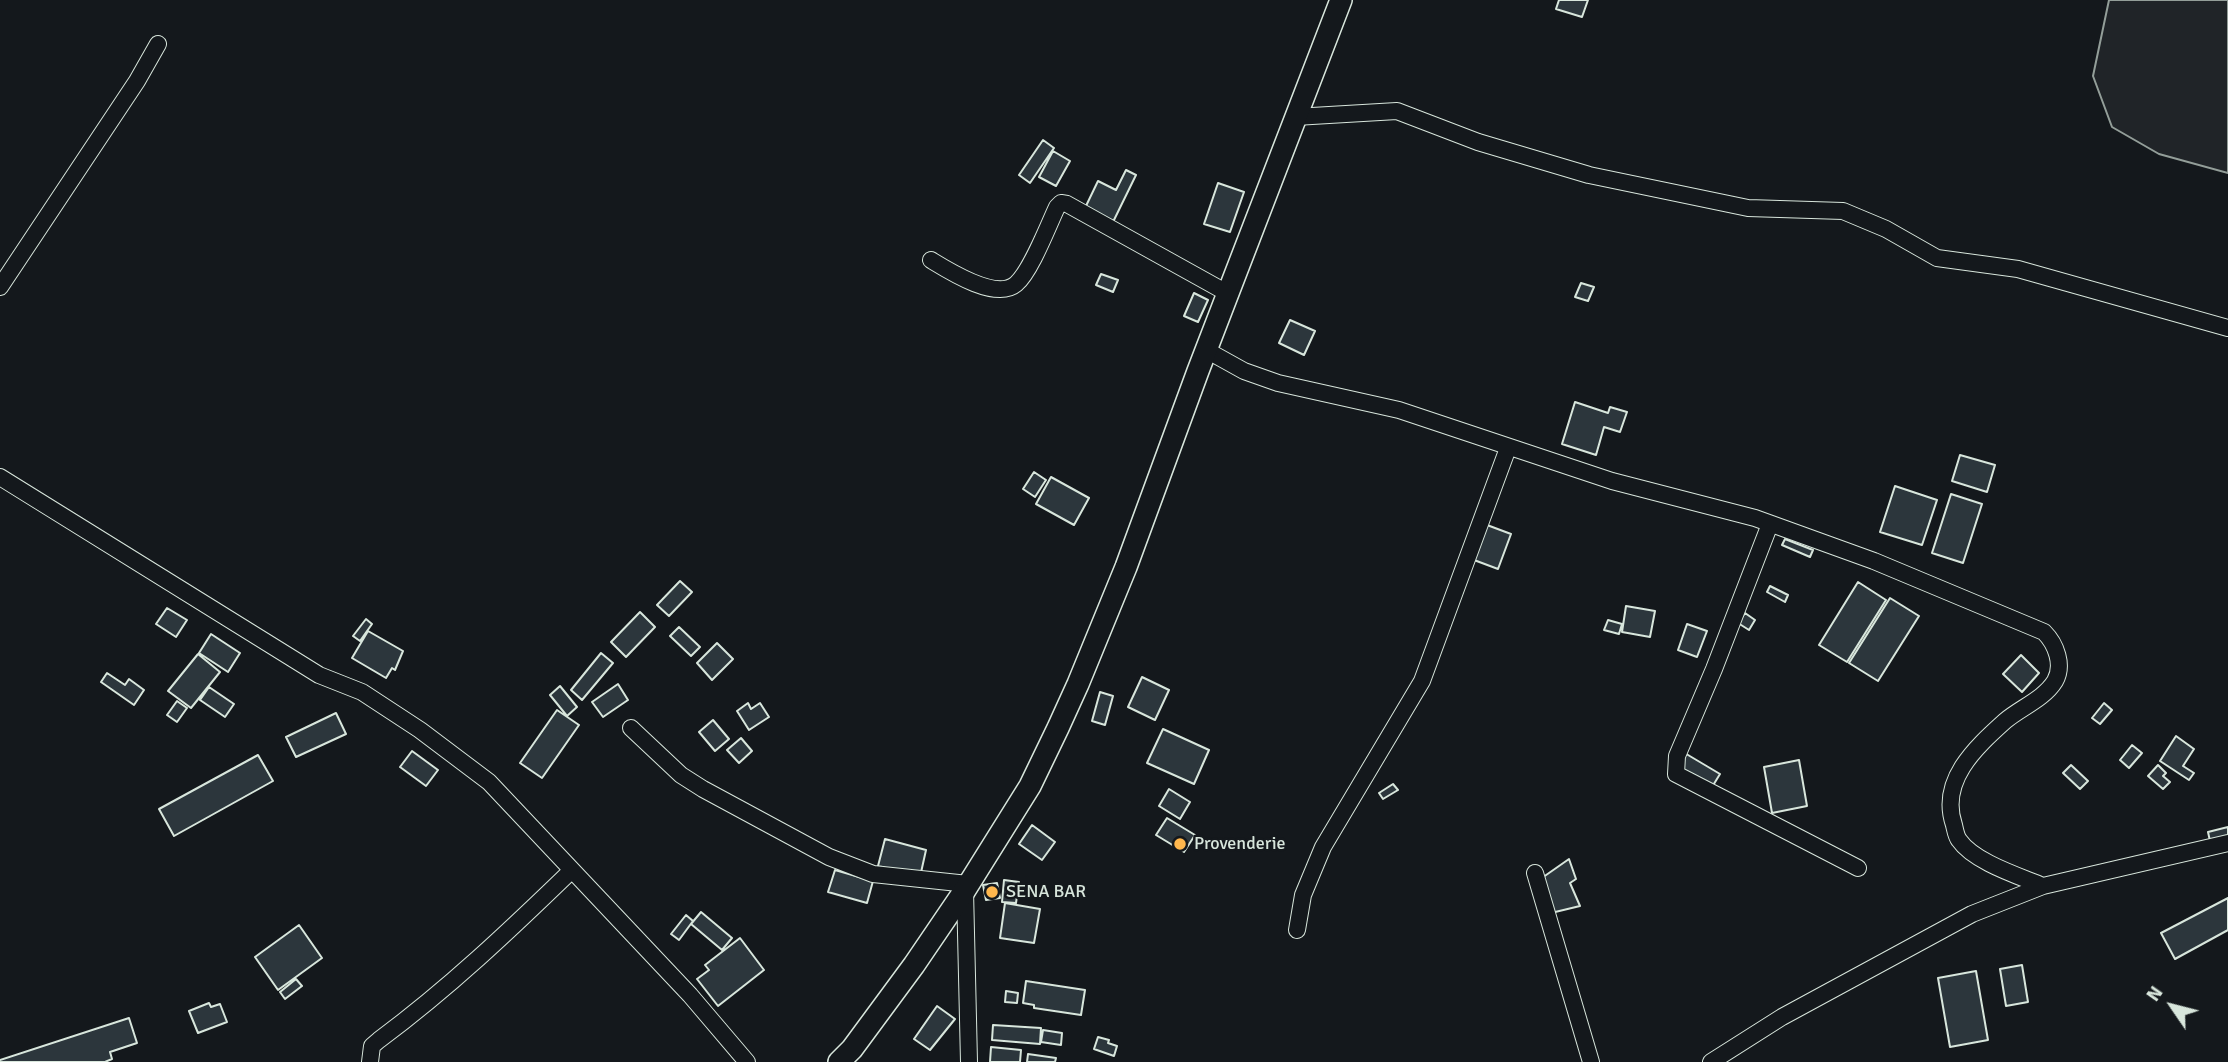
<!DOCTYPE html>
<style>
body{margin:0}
#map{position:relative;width:2228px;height:1062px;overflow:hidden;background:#14181c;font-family:Signika,sans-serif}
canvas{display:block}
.north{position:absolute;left:2137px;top:971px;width:70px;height:70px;-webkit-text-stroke:5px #14181c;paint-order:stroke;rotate:305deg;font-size:19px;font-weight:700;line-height:28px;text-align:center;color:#d8e6dc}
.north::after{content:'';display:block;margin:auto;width:24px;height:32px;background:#d8e6dc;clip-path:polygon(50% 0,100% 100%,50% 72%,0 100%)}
</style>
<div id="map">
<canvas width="2228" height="1062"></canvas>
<div class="north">N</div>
</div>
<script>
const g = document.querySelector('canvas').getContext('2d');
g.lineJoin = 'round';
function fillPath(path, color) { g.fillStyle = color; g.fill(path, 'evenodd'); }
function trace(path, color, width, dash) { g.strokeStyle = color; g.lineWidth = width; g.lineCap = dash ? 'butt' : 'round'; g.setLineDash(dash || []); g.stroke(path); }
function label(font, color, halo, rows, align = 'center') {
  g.font = font + ' Signika,sans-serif'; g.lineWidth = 5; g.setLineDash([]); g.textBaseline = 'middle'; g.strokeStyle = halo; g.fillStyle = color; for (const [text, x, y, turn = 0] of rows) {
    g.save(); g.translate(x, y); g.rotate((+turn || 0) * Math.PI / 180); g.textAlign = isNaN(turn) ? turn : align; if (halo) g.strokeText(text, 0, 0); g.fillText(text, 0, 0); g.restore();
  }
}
const green = new Path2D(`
 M 2109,0 L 2228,0 L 2228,173 L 2159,154 L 2112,127 L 2093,76 Z`);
fillPath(green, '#202428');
trace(green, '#939e99', 2);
const building = new Path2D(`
 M 1559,0 L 1588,0 L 1582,17 L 1556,9 Z
 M 1043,140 L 1054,148 L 1030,183 L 1019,175 Z
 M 1053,151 L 1070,161 L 1056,186 L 1039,177 Z
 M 1126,170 L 1136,175 L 1113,222 L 1085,208 L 1098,181 L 1116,190 Z
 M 1218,183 L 1244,192 L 1230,232 L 1204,224 Z
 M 1101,274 L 1118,280 L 1113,292 L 1096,285 Z
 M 1581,283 L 1594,287 L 1588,301 L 1575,297 Z
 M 1194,293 L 1208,300 L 1198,322 L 1184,316 Z
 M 1290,320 L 1315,331 L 1304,355 L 1279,343 Z
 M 1575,402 L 1608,413 L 1610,407 L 1627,412 L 1620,432 L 1604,427 L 1596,455 L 1562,444 Z
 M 1960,455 L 1995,465 L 1987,492 L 1952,481 Z
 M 1034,472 L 1046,480 L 1035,497 L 1023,489 Z
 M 1051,477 L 1089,498 L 1074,525 L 1036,504 Z
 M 1895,486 L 1937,500 L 1922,545 L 1880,532 Z
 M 1951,494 L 1982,504 L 1963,563 L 1932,553 Z
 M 1487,525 L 1511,534 L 1498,569 L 1474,560 Z
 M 1785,539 L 1813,550 L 1810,557 L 1782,545 Z
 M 680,581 L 692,592 L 669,616 L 657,605 Z
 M 1858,582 L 1886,600 L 1847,662 L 1819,645 Z
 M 1770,586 L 1788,595 L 1785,602 L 1767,592 Z
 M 1890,598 L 1919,616 L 1878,681 L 1849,663 Z
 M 1626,606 L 1655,611 L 1650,637 L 1622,632 Z
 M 167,608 L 187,620 L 176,637 L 156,624 Z
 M 640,612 L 655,627 L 626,657 L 611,642 Z
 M 1745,613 L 1755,620 L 1749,630 L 1738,623 Z
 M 366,619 L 372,624 L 360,641 L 353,636 Z
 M 1608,620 L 1622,624 L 1619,634 L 1604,630 Z
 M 1687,624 L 1707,631 L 1697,657 L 1678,650 Z
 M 679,627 L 700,647 L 691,656 L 670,636 Z
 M 368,631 L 403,651 L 395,670 L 392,668 L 386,678 L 352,658 Z
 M 211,634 L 240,653 L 228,672 L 199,653 Z
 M 717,643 L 733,659 L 712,680 L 697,663 Z
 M 601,653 L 613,663 L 582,700 L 571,690 Z
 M 198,654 L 220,672 L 191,708 L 168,691 Z
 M 2021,655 L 2039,673 L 2022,692 L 2003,674 Z
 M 107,673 L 125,685 L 129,679 L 144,690 L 134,705 L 101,682 Z
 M 1142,677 L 1169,690 L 1155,720 L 1128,707 Z
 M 618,684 L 628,700 L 603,717 L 592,702 Z
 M 560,686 L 577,707 L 567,716 L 550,695 Z
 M 209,687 L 234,704 L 225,717 L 200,700 Z
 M 1100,692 L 1113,696 L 1105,725 L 1092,721 Z
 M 177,701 L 187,708 L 177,722 L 167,715 Z
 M 748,703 L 751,709 L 760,703 L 769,717 L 749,730 L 737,711 Z
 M 2104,703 L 2112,710 L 2100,724 L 2092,718 Z
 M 557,710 L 579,725 L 542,778 L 520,763 Z
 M 336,713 L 346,734 L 296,757 L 286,737 Z
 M 713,720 L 729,739 L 715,751 L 699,732 Z
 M 1163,729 L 1209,750 L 1194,784 L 1147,763 Z
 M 2176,736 L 2194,749 L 2183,766 L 2194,773 L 2189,780 L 2160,761 Z
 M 741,738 L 752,751 L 739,763 L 727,750 Z
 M 2132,745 L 2142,753 L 2129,768 L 2120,760 Z
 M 412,751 L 438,770 L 426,786 L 400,767 Z
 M 1683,752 L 1720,774 L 1709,792 L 1672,770 Z
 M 258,755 L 273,781 L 174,836 L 159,809 Z
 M 1799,760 L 1807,806 L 1772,813 L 1764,767 Z
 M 2071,765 L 2088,781 L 2080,789 L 2063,773 Z
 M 2158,765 L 2166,773 L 2163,776 L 2170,782 L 2163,789 L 2148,776 Z
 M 1393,784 L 1398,790 L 1383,799 L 1379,793 Z
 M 1169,789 L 1190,802 L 1180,819 L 1159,806 Z
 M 1167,818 L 1195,835 L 1184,852 L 1156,835 Z
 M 1032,825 L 1055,842 L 1042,860 L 1019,844 Z
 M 2228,827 L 2228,837 L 2210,841 L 2208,832 Z
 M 885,839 L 926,850 L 920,877 L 878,866 Z
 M 1569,859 L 1576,879 L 1570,883 L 1580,906 L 1551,913 L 1539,880 Z
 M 835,870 L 873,881 L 867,903 L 828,892 Z
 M 1004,880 L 1019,882 L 1016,903 L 1002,902 Z
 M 997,883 L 1000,898 L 986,900 L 983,885 Z
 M 2228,898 L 2228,930 L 2175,959 L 2161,933 Z
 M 1005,903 L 1040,909 L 1034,943 L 1000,938 Z
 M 701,912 L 732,938 L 722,950 L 691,924 Z
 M 686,915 L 693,921 L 679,940 L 671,934 Z
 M 299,925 L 322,958 L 278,990 L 255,957 Z
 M 740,938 L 764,970 L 718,1006 L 697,979 L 709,970 L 705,965 Z
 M 2022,965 L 2028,1002 L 2006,1006 L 2000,969 Z
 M 1976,971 L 1988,1040 L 1950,1047 L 1938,978 Z
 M 296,979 L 302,986 L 285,999 L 280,992 Z
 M 1026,981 L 1085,990 L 1081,1015 L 1034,1008 L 1034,1005 L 1023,1003 Z
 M 1006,991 L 1018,993 L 1017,1003 L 1005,1002 Z
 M 209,1003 L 211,1007 L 220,1004 L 227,1022 L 198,1033 L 189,1011 Z
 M 937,1006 L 955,1019 L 930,1050 L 914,1039 Z
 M 129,1018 L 137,1043 L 110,1052 L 112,1059 L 105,1062 L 0,1062 L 0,1060 Z
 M 993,1025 L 1041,1028 L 1040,1044 L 992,1040 Z
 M 1043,1030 L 1062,1033 L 1061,1045 L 1041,1042 Z
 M 1098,1037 L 1109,1040 L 1108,1043 L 1117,1046 L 1114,1056 L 1094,1049 Z
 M 991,1047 L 1021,1050 L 1020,1062 L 990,1062 Z
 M 1028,1054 L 1056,1058 L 1055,1062 L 1027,1062 Z`);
fillPath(building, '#2c363c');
trace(building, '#d8e6dc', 2);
const street = new Path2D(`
 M 1295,117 L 1397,111 L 1478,142 L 1589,175 L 1748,208 L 1843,211 L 1886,229 L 1937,258 L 2018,269 L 2228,328
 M 931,260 C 949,271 996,301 1016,284 C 1031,271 1048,226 1057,207 L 1061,203 L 1067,204 L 1229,294
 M 0,287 L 137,81 L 158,44
 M 1208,351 L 1244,371 L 1278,383 L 1399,410 L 1612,481 L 1755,518 L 1874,561 L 2044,632 C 2056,644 2064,665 2055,681 C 2044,699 2020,708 2005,721 C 1975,748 1939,781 1954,825 C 1955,829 1956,836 1959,840 C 1974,862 2019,876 2043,886
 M 0,477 L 319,675 L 362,692 L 420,730 L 489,782 L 690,995 L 747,1062
 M 1770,524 L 1714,669 L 1677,756 L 1676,774 L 1858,868
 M 631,728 L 681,775 L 703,789 L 829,857 L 873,874 L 968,884
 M 1535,873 L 1591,1062
 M 965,890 L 969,1062
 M 1297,930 L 1303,895 L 1323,847 L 1422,681 L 1508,448
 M 370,1062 L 372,1046 L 379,1040 C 449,988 510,930 572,870
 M 1711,1062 L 1782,1017 L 1972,914 L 2043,886 L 2228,843`);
const secondary = new Path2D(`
 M 839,1062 L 852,1049 L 914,965 L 965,890 L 1030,786 L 1058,728 L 1078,684 L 1126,567 L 1198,371 L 1341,0`);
trace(street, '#d8e6dc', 18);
trace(secondary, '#d8e6dc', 24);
trace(street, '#14181c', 16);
trace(secondary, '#14181c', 21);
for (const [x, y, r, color] of [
 [1180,844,7,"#ffb74d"],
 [992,892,7,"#ffb74d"]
]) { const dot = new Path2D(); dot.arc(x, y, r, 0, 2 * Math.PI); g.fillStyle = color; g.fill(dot); trace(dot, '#14181c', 2.5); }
label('18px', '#d8e6dc', '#14181c', [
 ["Provenderie",1194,844],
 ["SENA BAR",1006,892]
], 'left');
</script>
